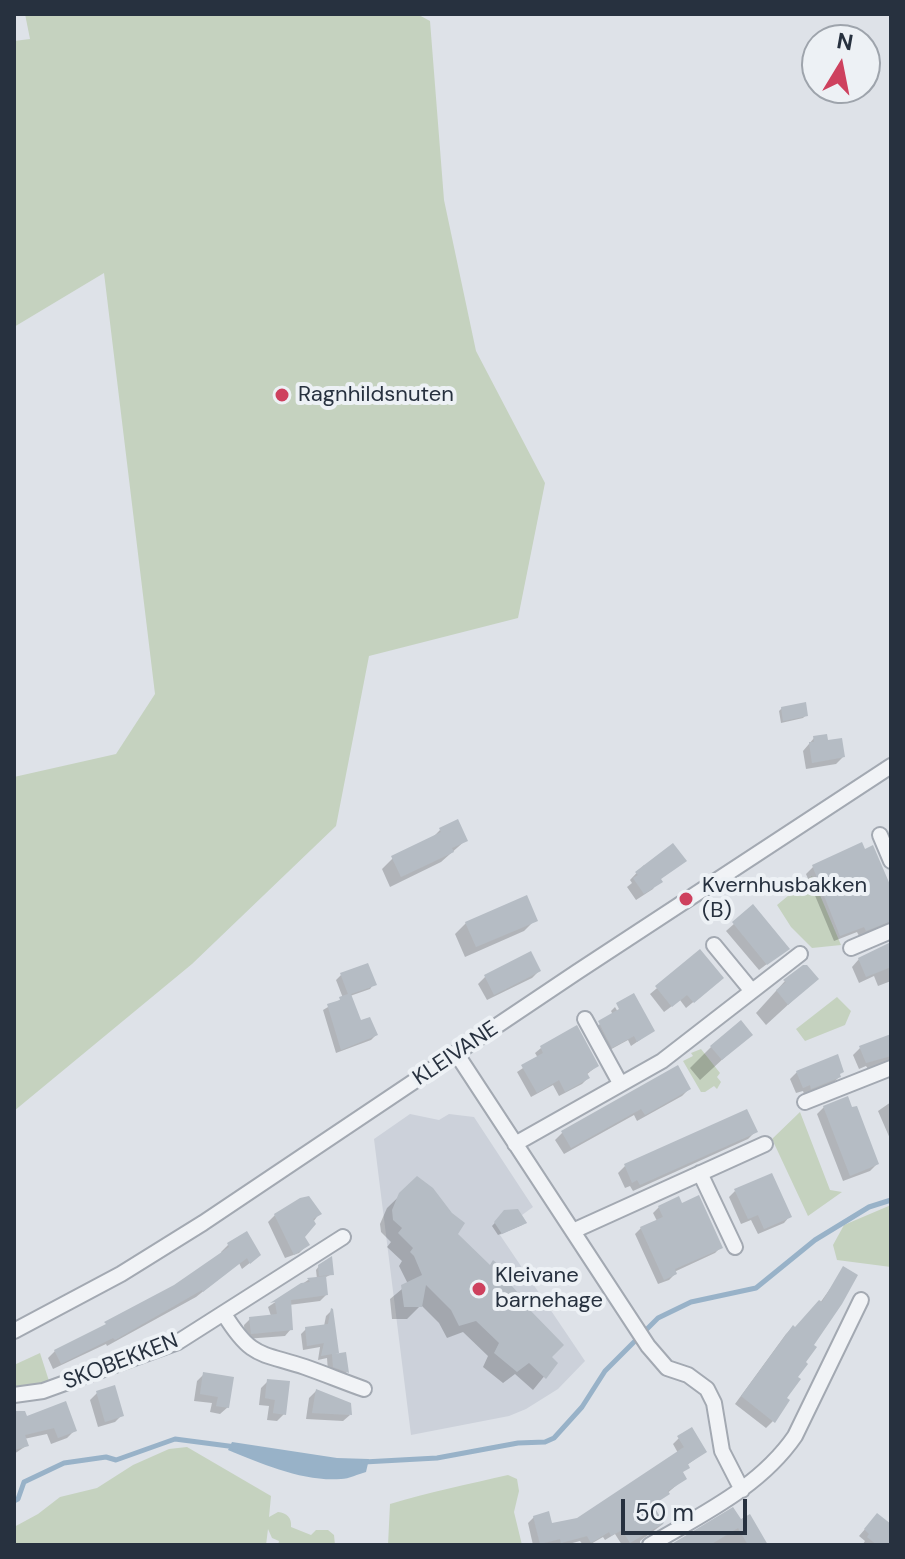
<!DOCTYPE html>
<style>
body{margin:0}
#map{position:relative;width:905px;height:1559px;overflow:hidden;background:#dee2e8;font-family:"DM Sans",sans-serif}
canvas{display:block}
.frame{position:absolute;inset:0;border:16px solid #27313f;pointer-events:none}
.north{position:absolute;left:801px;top:24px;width:80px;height:80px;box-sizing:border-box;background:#edf1f5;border:2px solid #9ea4ac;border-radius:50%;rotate:10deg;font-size:22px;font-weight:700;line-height:32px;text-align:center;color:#27313f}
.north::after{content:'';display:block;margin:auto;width:28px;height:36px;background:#ce415e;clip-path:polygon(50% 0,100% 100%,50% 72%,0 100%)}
.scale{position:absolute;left:621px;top:1499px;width:126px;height:36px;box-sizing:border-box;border:4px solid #27313f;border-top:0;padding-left:10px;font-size:24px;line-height:28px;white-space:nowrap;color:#27313f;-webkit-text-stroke:6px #edf1f5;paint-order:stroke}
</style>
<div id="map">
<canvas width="905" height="1559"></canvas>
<div class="frame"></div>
<div class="north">N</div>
<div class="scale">50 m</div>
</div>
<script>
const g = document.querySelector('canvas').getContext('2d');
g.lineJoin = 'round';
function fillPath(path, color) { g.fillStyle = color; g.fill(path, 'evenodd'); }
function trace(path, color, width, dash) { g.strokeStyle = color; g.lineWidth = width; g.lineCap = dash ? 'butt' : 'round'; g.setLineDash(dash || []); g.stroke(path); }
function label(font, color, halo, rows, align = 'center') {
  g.font = font + ' "DM Sans",sans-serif'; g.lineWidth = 8; g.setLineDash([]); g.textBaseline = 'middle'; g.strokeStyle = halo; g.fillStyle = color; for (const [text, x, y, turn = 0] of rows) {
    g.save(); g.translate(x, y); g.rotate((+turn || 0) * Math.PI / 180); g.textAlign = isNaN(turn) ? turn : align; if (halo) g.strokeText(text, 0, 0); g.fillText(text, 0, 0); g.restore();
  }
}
fillPath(new Path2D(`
 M 410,1114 L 439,1120 L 449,1114 L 474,1117 L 533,1207 L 522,1215 L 527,1223 L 500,1235 L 585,1361 L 558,1389 L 526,1409 L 509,1416 L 411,1435 L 374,1139 Z`), '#ccd1da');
fillPath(new Path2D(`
 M 25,14 L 417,14 L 430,21 L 444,200 L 476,351 L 545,483 L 518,618 L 369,656 L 336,826 L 192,964 L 14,1111 L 14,777 L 116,754 L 155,694 L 104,273 L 14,327 L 14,41 L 30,39 Z
 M 812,876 L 841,945 L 812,948 L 791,927 L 777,905 Z
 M 837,997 L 851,1011 L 845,1025 L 805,1041 L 796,1029 Z
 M 701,1049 L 720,1073 L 717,1077 L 721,1082 L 717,1089 L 714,1086 L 705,1092 L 701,1092 L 683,1061 L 693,1056 L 691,1053 Z
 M 800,1112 L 830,1190 L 842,1192 L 808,1216 L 772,1139 Z
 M 891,1205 L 891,1267 L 837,1260 L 833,1245 L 844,1225 Z
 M 40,1353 L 49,1381 L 33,1387 L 14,1388 L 14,1365 Z
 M 187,1447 L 271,1496 L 269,1517 L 278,1512 C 287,1513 292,1518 291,1527 L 311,1535 L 316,1530 L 328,1530 L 334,1535 L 335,1545 L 278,1545 L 279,1541 L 272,1538 L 268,1529 L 266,1545 L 14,1545 L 14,1527 L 38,1514 L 60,1497 L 97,1488 L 133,1465 L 169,1449 Z
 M 508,1475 L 517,1479 L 519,1491 L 514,1512 L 522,1545 L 388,1545 L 390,1504 C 429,1492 469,1484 508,1475 Z`), '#c5d2bf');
fillPath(new Path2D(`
 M 232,1442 L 337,1458 L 369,1459 L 366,1472 C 358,1474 349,1479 341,1479 C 304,1482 262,1464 228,1450 Z`), '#98b2c8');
fillPath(new Path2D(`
 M 782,708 L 806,715 L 803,718 L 781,723 L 779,711 Z
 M 814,738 L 826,742 L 843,757 L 836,764 L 806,769 L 803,751 Z
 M 440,830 L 466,840 L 441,862 L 390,887 L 382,869 L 393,858 L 431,839 Z
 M 861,844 L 891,893 L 891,923 L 886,928 L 879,928 L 859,936 L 857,932 L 834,941 L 806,874 L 813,867 Z
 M 684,861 L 659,880 L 653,889 L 636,900 L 627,887 L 632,883 L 630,880 L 644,865 Z
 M 753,907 L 787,949 L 759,970 L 726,931 Z
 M 535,920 L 524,931 L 465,957 L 455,934 L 466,923 Z
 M 891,944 L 891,981 L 878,986 L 874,976 L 859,983 L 852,967 L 859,959 Z
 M 700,952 L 715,984 L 686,1008 L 680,1000 L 664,1012 L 650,994 Z
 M 367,965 L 374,984 L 370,989 L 350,996 L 360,1023 L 376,1035 L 371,1040 L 336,1053 L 323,1010 L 343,998 L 336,980 L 341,975 Z
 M 539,971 L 532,978 L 487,1000 L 478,984 L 485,977 Z
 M 816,979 L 766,1025 L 756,1013 L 785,981 Z
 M 615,1007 L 622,1019 L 653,1031 L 631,1046 L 628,1040 L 606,1052 L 593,1029 L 613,1015 L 611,1011 Z
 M 750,1034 L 700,1080 L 690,1068 L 711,1047 Z
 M 891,1036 L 891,1062 L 868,1069 L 866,1066 L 859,1069 L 853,1055 L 860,1048 Z
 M 541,1048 L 597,1066 L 586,1075 L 588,1078 L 582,1084 L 559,1096 L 553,1085 L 531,1097 L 517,1072 L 538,1058 L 535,1053 Z
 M 797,1072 L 838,1075 L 839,1077 L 832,1084 L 804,1094 L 803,1091 L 796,1093 L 790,1079 Z
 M 689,1089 L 682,1096 L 637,1121 L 634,1115 L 564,1154 L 555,1140 L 562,1133 Z
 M 891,1102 L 891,1141 L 878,1111 Z
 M 824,1107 L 851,1109 L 877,1164 L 870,1171 L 843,1181 L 817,1114 Z
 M 746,1111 L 755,1132 L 748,1139 L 633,1191 L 630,1186 L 625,1188 L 618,1173 L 625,1166 Z
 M 417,1179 L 456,1234 L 507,1285 L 526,1309 L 549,1357 L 555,1363 L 533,1390 L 515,1374 L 503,1383 L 483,1367 L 488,1356 L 463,1332 L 447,1338 L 439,1323 L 421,1305 L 407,1319 L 392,1319 L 390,1299 L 408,1284 L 399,1266 L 402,1261 L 387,1247 L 391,1242 L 381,1232 L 380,1224 L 387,1208 Z
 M 735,1191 L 790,1216 L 784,1223 L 758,1234 L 751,1220 L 741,1224 L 729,1197 Z
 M 659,1207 L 721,1247 L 715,1253 L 674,1272 L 675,1274 L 669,1280 L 658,1284 L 635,1234 L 641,1228 L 657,1221 L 653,1213 Z
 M 505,1212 L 522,1225 L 498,1235 L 492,1226 Z
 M 319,1214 L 303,1236 L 306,1246 L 299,1253 L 285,1258 L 268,1222 L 275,1215 Z
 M 246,1234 L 251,1262 L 242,1269 L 239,1263 L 196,1297 L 107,1346 L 106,1344 L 53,1369 L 48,1358 L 55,1351 L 101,1329 L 175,1286 L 222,1254 L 221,1252 L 228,1245 Z
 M 319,1266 L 332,1274 L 324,1278 L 326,1295 L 320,1301 L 289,1305 L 291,1329 L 285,1336 L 245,1339 L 244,1325 L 250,1319 L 271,1316 L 268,1307 L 308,1280 L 317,1279 L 316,1270 Z
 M 844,1269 L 812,1345 L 773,1421 L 766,1428 L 735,1404 L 786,1334 L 793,1327 L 795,1329 L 820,1303 Z
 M 331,1311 L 337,1352 L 333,1356 L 347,1372 L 342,1377 L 328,1372 L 327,1358 L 318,1360 L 320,1347 L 303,1350 L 301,1334 L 306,1329 L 324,1326 L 326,1316 Z
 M 204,1374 L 228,1407 L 220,1414 L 210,1412 L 212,1403 L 194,1401 L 197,1381 Z
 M 268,1381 L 284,1414 L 277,1421 L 267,1420 L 269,1406 L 259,1405 L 261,1388 Z
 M 316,1391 L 350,1415 L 343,1421 L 306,1419 L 309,1398 Z
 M 97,1393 L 122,1415 L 115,1422 L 98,1427 L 90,1400 Z
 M 14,1414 L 25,1418 L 74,1431 L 67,1438 L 51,1444 L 47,1434 L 24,1439 L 26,1446 L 14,1454 Z
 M 679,1438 L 705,1452 L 687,1465 L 681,1474 L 684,1479 L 652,1506 L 663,1524 L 640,1541 L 640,1545 L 622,1545 L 615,1534 L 605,1540 L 603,1537 L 589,1545 L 583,1545 L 580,1541 L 565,1545 L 533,1545 L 528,1523 L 534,1517 L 551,1526 L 577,1519 L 678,1453 L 673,1444 Z
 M 872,1521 L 891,1527 L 891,1545 L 863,1544 L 865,1541 L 859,1536 Z
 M 741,1522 L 766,1545 L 673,1545 Z`), '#0003');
trace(new Path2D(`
 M 364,1462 L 437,1458 L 518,1443 L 545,1442 L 554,1438 L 582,1407 L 605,1371 L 658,1318 L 691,1302 L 756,1288 L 815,1240 L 869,1207 L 891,1200
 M 14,1501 L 18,1499 L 24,1482 L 64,1463 L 106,1457 L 116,1460 L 175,1439 L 236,1447`), '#98b2c8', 5);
fillPath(new Path2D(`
 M 806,702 L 808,716 L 783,721 L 781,707 Z
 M 827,734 L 828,740 L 842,738 L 845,757 L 812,763 L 809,742 L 814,742 L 813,736 Z
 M 458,819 L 468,841 L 452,848 L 454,852 L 401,877 L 391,856 L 441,832 L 439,828 Z
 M 862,842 L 865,849 L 873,845 L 891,887 L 891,921 L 866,931 L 864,927 L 840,936 L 812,865 Z
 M 673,843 L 687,861 L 661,879 L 663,882 L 644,894 L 633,878 L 638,875 L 635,872 Z
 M 527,895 L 538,921 L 476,947 L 465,922 Z
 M 753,904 L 790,949 L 767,965 L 732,922 Z
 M 891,942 L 891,967 L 866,977 L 858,958 Z
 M 700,949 L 724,978 L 694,1003 L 687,995 L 672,1007 L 655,986 Z
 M 531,951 L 541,971 L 494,995 L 484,975 Z
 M 368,963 L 377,985 L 351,994 L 361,1020 L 370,1017 L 378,1035 L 341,1050 L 327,1004 L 340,1000 L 339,997 L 348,994 L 340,973 Z
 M 803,965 L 807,965 L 819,979 L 788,1005 L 776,990 L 786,982 L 783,980 Z
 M 634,993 L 655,1031 L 637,1042 L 634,1036 L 612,1048 L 598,1021 L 619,1009 L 616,1003 Z
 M 741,1020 L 753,1035 L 722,1060 L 710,1046 Z
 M 577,1025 L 599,1066 L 587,1073 L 590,1078 L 565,1092 L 559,1080 L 537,1093 L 521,1065 L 543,1053 L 540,1046 Z
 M 891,1034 L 891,1056 L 866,1063 L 859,1046 Z
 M 838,1054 L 844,1072 L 840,1074 L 841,1077 L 811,1089 L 810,1085 L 803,1088 L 796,1071 Z
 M 678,1065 L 691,1089 L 645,1115 L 641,1109 L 571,1148 L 561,1131 Z
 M 848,1096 L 852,1107 L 857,1106 L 879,1164 L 850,1176 L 823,1106 Z
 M 747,1109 L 758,1132 L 640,1185 L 637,1180 L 632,1183 L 624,1164 Z
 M 772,1173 L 792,1217 L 764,1229 L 758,1215 L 748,1219 L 734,1189 Z
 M 417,1176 L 433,1188 L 452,1213 L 465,1223 L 458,1234 L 490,1265 L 493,1260 L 514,1279 L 510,1284 L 531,1307 L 529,1309 L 564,1345 L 552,1357 L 558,1363 L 546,1379 L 529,1363 L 517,1372 L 494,1353 L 499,1343 L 476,1321 L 459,1326 L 451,1310 L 426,1285 L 422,1307 L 404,1307 L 401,1285 L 422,1275 L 414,1256 L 410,1252 L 413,1248 L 398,1233 L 402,1228 L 393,1220 L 392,1210 L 399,1193 Z
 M 699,1195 L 723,1248 L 675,1269 L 677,1274 L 664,1280 L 640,1227 L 663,1217 L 658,1206 L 679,1196 L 682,1203 Z
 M 309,1196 L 322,1214 L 313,1219 L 316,1224 L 305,1237 L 310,1245 L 294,1255 L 274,1214 L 300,1198 Z
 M 518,1209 L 527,1223 L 502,1234 L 494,1222 L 504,1210 Z
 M 247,1231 L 261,1255 L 250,1264 L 247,1258 L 203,1292 L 202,1290 L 115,1340 L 113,1338 L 61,1364 L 54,1350 L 106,1324 L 104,1322 L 174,1285 L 229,1247 L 227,1243 Z
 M 332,1256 L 334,1275 L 319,1276 L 318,1265 Z
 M 843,1266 L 858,1275 L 842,1304 L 814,1345 L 817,1347 L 806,1362 L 808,1364 L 798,1377 L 801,1379 L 787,1398 L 790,1400 L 775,1423 L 741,1396 L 793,1325 L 795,1327 L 819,1300 L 822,1302 Z
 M 326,1276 L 328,1295 L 291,1300 L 293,1330 L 251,1334 L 249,1317 L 277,1314 L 275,1302 L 270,1303 L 301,1283 L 310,1282 L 307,1278 Z
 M 331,1308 L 333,1309 L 339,1353 L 334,1354 L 346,1352 L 349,1373 L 333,1367 L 332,1354 L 321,1356 L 324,1343 L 307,1346 L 305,1327 L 328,1324 Z
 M 203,1372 L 234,1377 L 229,1408 L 216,1406 L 218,1397 L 200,1394 Z
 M 267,1379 L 290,1381 L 286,1415 L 273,1413 L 275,1400 L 265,1398 Z
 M 115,1385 L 124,1416 L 105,1422 L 96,1391 Z
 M 316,1389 L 351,1403 L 352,1415 L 312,1413 Z
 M 66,1401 L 77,1431 L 58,1438 L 54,1428 L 25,1435 L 29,1446 L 14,1450 L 14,1411 L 25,1411 L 27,1416 Z
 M 692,1427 L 707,1452 L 688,1464 L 690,1468 L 683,1472 L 687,1479 L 668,1491 L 670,1494 L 653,1505 L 664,1523 L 630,1543 L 622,1530 L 611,1536 L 609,1532 L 591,1543 L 587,1536 L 561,1543 L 560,1539 L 540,1544 L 533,1516 L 549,1511 L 552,1523 L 577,1518 L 684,1447 L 677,1436 Z
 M 733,1507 L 741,1519 L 750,1514 L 768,1545 L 748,1545 L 738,1528 L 710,1545 L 670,1545 Z
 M 877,1513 L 891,1524 L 891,1545 L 877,1545 L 867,1537 L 869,1534 L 864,1529 Z`), '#b5bcc4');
const street = new Path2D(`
 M 880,835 L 891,861
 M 714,945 L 751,990
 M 851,948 L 891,931
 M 585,1019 L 620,1083
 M 456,1053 L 648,1346 L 667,1368 L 688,1375 L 707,1389 L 714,1403 L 722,1451 L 742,1490
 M 805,1102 L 891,1068
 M 515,1144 L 662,1061 L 800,954
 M 700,1173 L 735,1247
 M 573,1231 L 765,1144
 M 224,1314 C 252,1359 260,1352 305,1367 C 325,1374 344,1382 364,1389
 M 14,1331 L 121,1274 L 203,1223 L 577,972 L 891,766
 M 14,1395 L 43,1391 L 178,1342 L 343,1237
 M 650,1545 C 702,1514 760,1487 795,1436 L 861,1300`);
trace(street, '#a3a9b2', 18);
trace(street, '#f1f3f6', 14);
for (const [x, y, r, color] of [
 [282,395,8,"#ce415e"],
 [686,899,8,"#ce415e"],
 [479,1289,8,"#ce415e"]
]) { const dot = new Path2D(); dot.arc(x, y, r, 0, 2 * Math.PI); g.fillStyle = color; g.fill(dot); trace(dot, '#edf1f5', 3); }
label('22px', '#27313f', '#edf1f5', [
 ["Ragnhildsnuten",298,395],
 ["Kvernhusbakken",702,886],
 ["(B)",702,911],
 ["Kleivane",495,1276],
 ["barnehage",495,1301]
], 'left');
label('22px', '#27313f', '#edf1f5', [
 ["KLEIVANE",456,1054,-34],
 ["SKOBEKKEN",121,1362,-21]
]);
</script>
